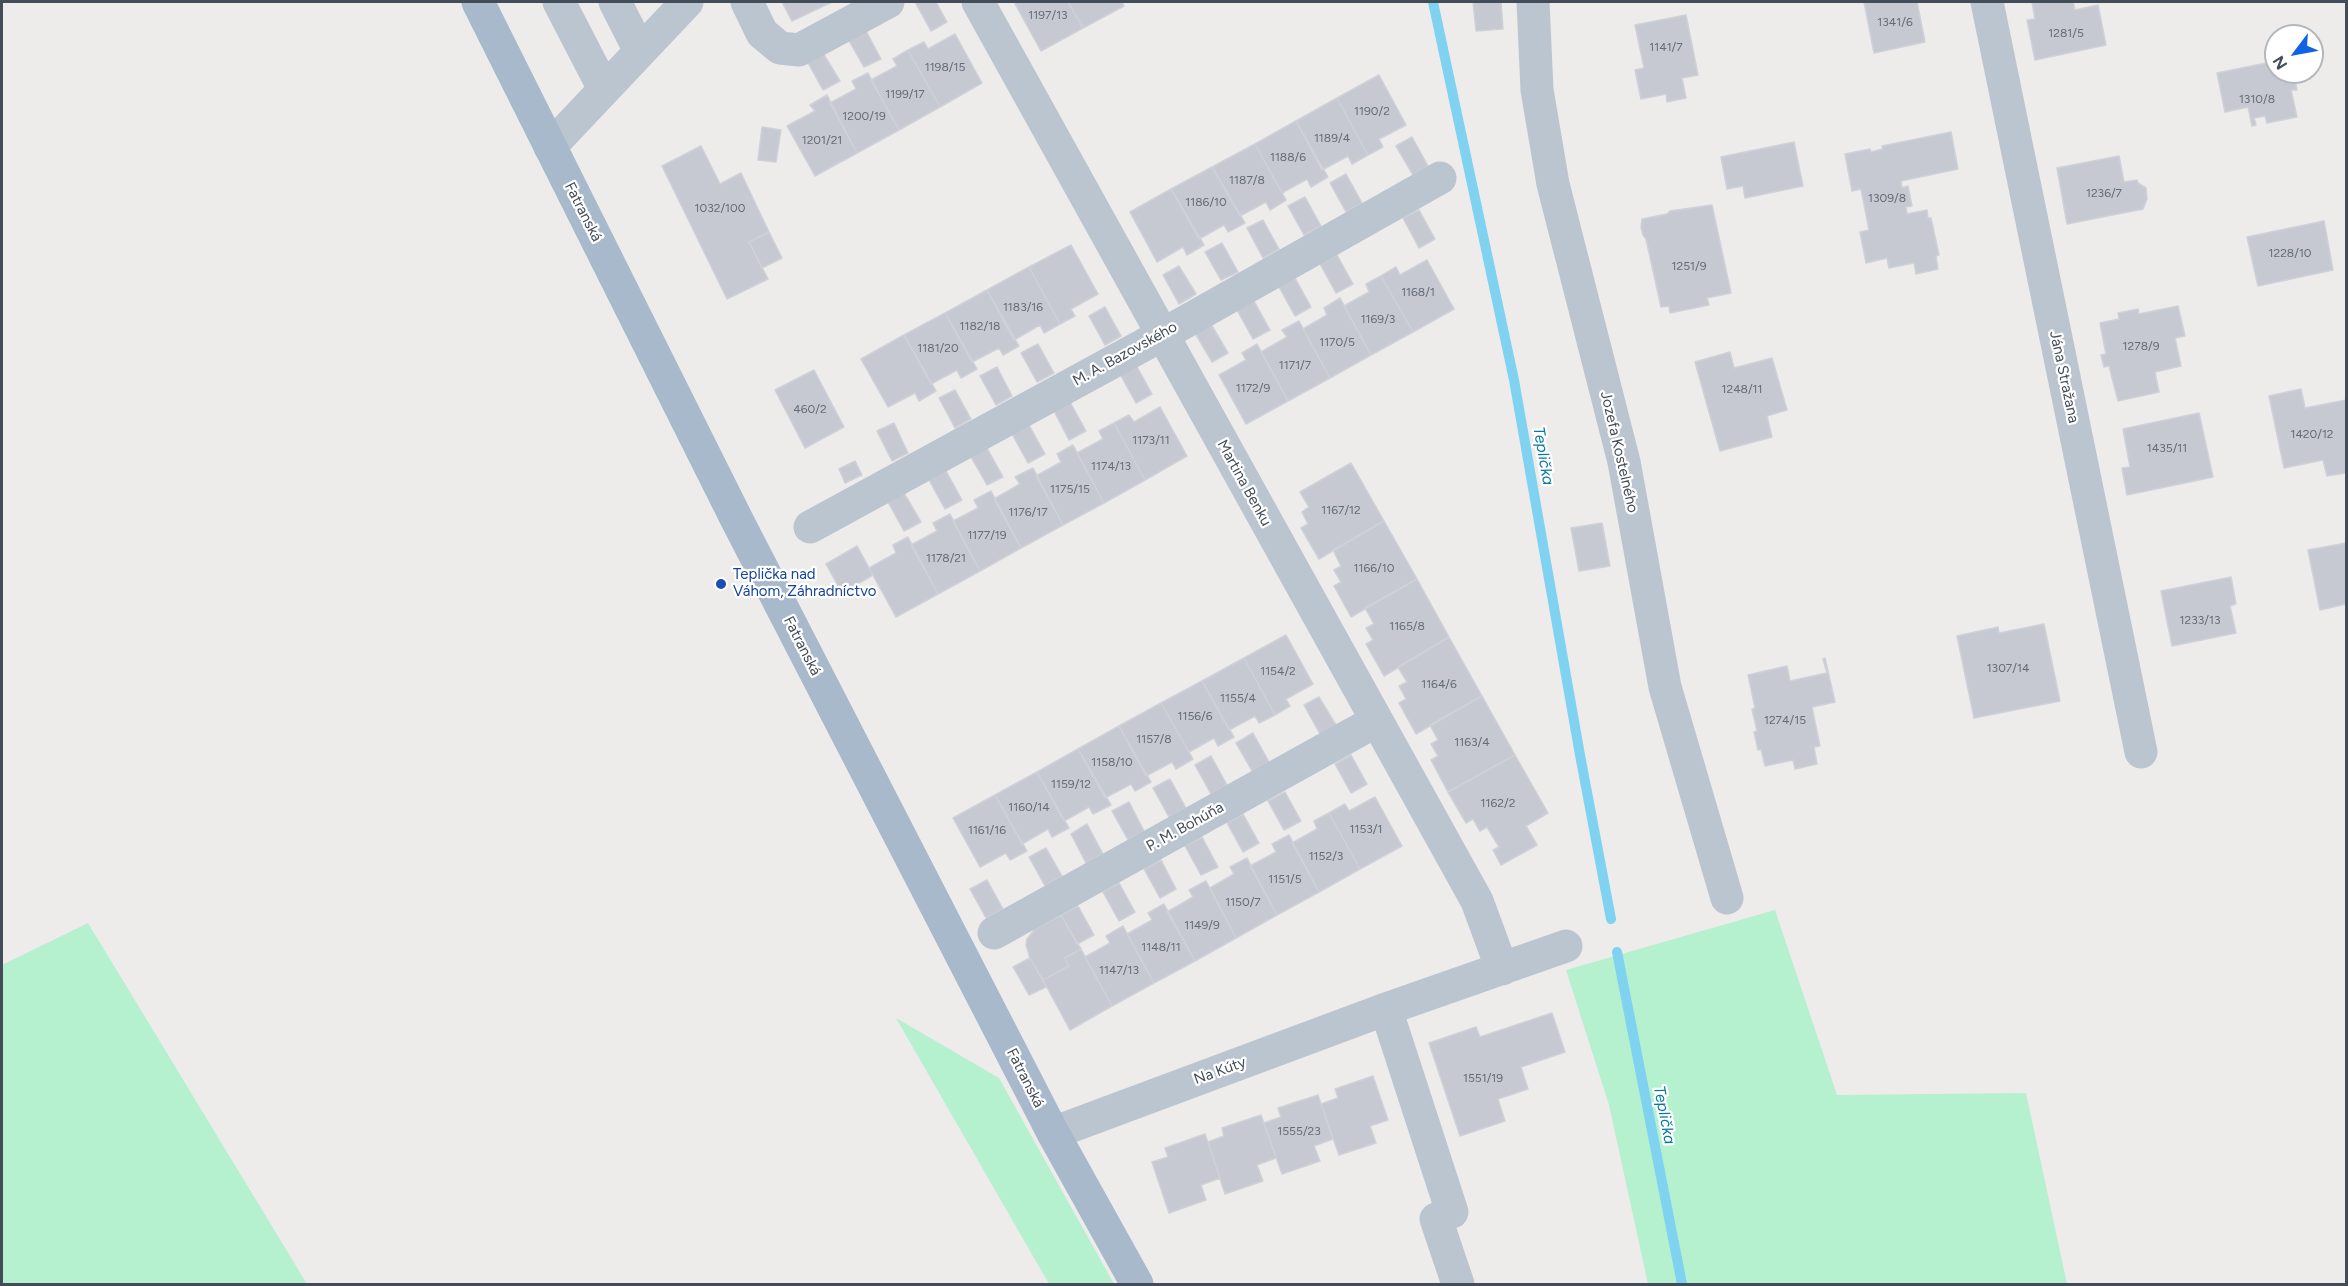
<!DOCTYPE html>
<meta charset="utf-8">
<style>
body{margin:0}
#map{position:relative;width:2348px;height:1286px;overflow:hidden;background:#eeebeb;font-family:Figtree,sans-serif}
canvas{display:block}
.frame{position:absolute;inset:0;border:3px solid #434d59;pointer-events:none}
.north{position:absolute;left:2264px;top:24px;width:60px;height:60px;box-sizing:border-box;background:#fff;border:2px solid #b4b8bd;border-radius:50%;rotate:238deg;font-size:16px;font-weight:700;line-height:24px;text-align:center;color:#434d59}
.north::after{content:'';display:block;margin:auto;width:21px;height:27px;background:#0f62e4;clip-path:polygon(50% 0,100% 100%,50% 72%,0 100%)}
</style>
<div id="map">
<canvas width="2348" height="1286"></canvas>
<div class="frame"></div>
<div class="north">N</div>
</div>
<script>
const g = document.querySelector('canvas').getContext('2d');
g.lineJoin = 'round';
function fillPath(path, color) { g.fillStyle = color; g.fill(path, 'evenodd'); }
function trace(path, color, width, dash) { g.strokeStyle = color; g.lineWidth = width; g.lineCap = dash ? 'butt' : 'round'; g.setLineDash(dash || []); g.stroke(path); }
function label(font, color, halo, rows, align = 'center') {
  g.font = font + ' Figtree,sans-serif'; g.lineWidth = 4.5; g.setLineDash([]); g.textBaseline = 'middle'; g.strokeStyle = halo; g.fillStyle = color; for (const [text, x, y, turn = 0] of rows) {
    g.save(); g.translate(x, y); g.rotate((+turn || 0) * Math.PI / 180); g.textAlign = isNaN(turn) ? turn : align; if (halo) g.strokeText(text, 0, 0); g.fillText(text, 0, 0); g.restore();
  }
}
fillPath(new Path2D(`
 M 1775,910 L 1837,1095 L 2026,1093 L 2067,1284 L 1648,1284 L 1609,1105 L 1566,970 Z
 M 88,923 L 307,1284 L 2,1284 L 2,965 Z
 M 896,1018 L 999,1078 L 1114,1284 L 1049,1284 Z`), '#b5f0cf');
trace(new Path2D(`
 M 1433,2 L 1514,380 L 1580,755 L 1611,919
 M 1617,952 L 1682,1284`), '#7fd3f0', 10);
const building = new Path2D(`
 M 782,2 L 832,2 L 792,21 Z
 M 915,2 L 936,2 L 947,22 L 931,31 Z
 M 1014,2 L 1068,2 L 1083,28 L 1041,51 Z
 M 1068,2 L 1122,2 L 1124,6 L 1083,28 Z
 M 1473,2 L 1501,2 L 1503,29 L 1476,31 Z
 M 1864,2 L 1917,2 L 1925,42 L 1874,53 Z
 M 2032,2 L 2073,2 L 2075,10 L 2098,5 L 2106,45 L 2035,60 L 2027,20 L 2035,19 Z
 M 1686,15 L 1698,75 L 1682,78 L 1686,98 L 1667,102 L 1666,94 L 1641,99 L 1635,70 L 1644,68 L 1635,25 Z
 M 865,29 L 881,59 L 864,67 L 848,39 Z
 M 955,34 L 982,83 L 940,107 L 908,50 L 924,42 L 928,49 Z
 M 908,50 L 940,107 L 899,130 L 871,80 L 897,66 L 893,59 Z
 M 823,53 L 840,81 L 823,90 L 807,61 Z
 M 2276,61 L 2276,72 L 2293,72 L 2297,90 L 2291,90 L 2297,117 L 2267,123 L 2265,116 L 2254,118 L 2256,125 L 2252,126 L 2248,107 L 2225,112 L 2217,73 Z
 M 868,73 L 899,130 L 857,153 L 830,103 L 856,89 L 852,81 Z
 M 1379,75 L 1406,125 L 1379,139 L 1383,147 L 1368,155 L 1337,98 Z
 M 827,95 L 857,153 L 815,176 L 787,126 L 815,111 L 810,105 Z
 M 1337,98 L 1368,155 L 1352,164 L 1348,156 L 1322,170 L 1296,121 Z
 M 1296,121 L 1328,177 L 1311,187 L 1307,179 L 1282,193 L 1255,144 Z
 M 762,127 L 781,130 L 776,162 L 758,160 Z
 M 1951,132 L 1958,169 L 1901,181 L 1902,188 L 1908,186 L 1912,206 L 1906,207 L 1907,214 L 1927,210 L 1928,218 L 1931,218 L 1939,255 L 1936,256 L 1938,269 L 1916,274 L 1914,263 L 1889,268 L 1887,258 L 1866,263 L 1860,232 L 1869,230 L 1861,189 L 1852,191 L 1845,154 L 1870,149 L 1871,152 L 1883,149 L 1882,146 Z
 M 1412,137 L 1428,166 L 1413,175 L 1396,146 Z
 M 1794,142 L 1803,186 L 1745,198 L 1743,186 L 1727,189 L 1721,157 Z
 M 1255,144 L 1286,200 L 1270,210 L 1266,202 L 1240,216 L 1212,167 Z
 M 701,146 L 720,184 L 741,173 L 769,232 L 749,242 L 768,279 L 727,299 L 662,166 Z
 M 2119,156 L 2124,182 L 2137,180 L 2138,183 L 2146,188 L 2147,199 L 2143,209 L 2067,224 L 2057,168 Z
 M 1212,167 L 1245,223 L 1228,232 L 1224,225 L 1199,239 L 1171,189 Z
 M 1346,174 L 1362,203 L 1346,212 L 1330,183 Z
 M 1171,189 L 1204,245 L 1187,255 L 1183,247 L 1157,262 L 1130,212 Z
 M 1305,197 L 1321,226 L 1304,235 L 1288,206 Z
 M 1712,205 L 1731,293 L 1707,298 L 1709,305 L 1670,313 L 1669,306 L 1661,307 L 1646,239 L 1643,235 L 1641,227 L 1642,219 L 1667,214 L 1670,211 Z
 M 1419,210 L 1435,239 L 1419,248 L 1403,218 Z
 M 1263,220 L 1279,249 L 1263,258 L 1247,228 Z
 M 2324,221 L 2333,270 L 2258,286 L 2247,237 Z
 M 769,232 L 782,258 L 762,268 L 749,242 Z
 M 1222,243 L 1238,272 L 1221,280 L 1205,252 Z
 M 1071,245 L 1098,294 L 1071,309 L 1075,316 L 1060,324 L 1029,267 Z
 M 1337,255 L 1353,284 L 1336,293 L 1320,264 Z
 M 1427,260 L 1454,309 L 1413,332 L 1381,276 L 1396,267 L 1400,275 Z
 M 1179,266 L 1196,294 L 1179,304 L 1163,275 Z
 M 1029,267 L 1060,324 L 1044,333 L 1040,325 L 1014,340 L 987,290 Z
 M 1381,276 L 1413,332 L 1371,355 L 1344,306 L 1369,292 L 1366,284 Z
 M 1295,278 L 1311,307 L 1295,316 L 1279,287 Z
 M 987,290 L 1019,346 L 1003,355 L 999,348 L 972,362 L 945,313 Z
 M 1340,298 L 1371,355 L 1330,378 L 1303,329 L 1327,315 L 1324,308 Z
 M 1254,301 L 1270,330 L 1253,339 L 1237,310 Z
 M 2178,306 L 2185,336 L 2175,338 L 2181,366 L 2155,372 L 2159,392 L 2118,401 L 2109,366 L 2104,367 L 2101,355 L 2106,354 L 2100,323 L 2119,319 L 2118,313 L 2138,309 L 2139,314 Z
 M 1105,307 L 1121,336 L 1105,345 L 1089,316 Z
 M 945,313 L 977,369 L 961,378 L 957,370 L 931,384 L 904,335 Z
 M 1299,321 L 1330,378 L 1288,401 L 1261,352 L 1287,337 L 1282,330 Z
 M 1211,324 L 1228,353 L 1212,362 L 1195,333 Z
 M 904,335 L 936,391 L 919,401 L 915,393 L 888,407 L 861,359 Z
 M 1038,344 L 1054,373 L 1037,382 L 1021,353 Z
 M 1257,344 L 1288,401 L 1246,424 L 1219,375 L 1246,360 L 1242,353 Z
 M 1730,352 L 1734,368 L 1772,358 L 1787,410 L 1767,416 L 1772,437 L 1720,451 L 1695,362 Z
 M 1136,365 L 1152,394 L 1136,403 L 1120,374 Z
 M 997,367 L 1012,396 L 996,405 L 980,376 Z
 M 814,370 L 844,427 L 805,448 L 775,390 Z
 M 2301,389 L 2305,408 L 2346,400 L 2346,473 L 2327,476 L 2323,460 L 2284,468 L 2269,396 Z
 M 955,390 L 971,419 L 955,428 L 939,398 Z
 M 1070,402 L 1086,431 L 1069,440 L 1054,411 Z
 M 1160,407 L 1187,456 L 1145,480 L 1114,423 L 1129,415 L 1134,422 Z
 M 2199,413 L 2213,477 L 2127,495 L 2122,468 L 2130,467 L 2123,429 Z
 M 894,423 L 908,453 L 892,461 L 877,431 Z
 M 1114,423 L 1145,480 L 1104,503 L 1077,453 L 1103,439 L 1099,431 Z
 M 1029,425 L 1045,454 L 1028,463 L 1012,434 Z
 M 1073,445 L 1104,503 L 1063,525 L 1036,476 L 1061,462 L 1057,454 Z
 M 987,448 L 1003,477 L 987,485 L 971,457 Z
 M 855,461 L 862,475 L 845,483 L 839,469 Z
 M 1351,463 L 1384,521 L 1319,559 L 1301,528 L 1308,524 L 1302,512 L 1309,507 L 1300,492 Z
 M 1033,468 L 1063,525 L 1021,548 L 994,499 L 1020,484 L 1015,477 Z
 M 946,471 L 962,500 L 945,509 L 929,480 Z
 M 991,491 L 1021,548 L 980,571 L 953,521 L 978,508 L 974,500 Z
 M 904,493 L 921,522 L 904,531 L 888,502 Z
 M 950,514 L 980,571 L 938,594 L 911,545 L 937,531 L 933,523 Z
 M 1384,521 L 1417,579 L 1351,617 L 1334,586 L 1341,582 L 1334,570 L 1341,566 L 1333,550 Z
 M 1602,523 L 1610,566 L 1579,571 L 1571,528 Z
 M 908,537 L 938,594 L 896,617 L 869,568 L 896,553 L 893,545 Z
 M 2346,543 L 2346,604 L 2320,610 L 2308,550 Z
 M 857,546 L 873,575 L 842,593 L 826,564 Z
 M 2231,577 L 2236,604 L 2230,606 L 2236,633 L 2172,646 L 2161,591 Z
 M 1417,579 L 1449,637 L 1384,676 L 1366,644 L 1373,640 L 1366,628 L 1374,624 L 1365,608 Z
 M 2044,624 L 2060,701 L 1974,718 L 1957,636 L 1998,627 L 1999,633 Z
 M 1286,635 L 1313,684 L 1286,699 L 1290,706 L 1275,715 L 1244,658 Z
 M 1449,637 L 1482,696 L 1416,734 L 1399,703 L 1406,699 L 1399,686 L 1407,682 L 1398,667 Z
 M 1244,658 L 1275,715 L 1259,723 L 1255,716 L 1229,730 L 1202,681 Z
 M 1825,658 L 1835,702 L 1812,707 L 1820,746 L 1814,747 L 1817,764 L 1795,769 L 1793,760 L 1765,766 L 1761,749 L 1758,750 L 1754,732 L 1757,731 L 1752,709 L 1755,708 L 1748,675 L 1787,666 L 1790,681 L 1827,673 L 1823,659 Z
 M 1202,681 L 1234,737 L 1218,746 L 1214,738 L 1189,752 L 1161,703 Z
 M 1482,696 L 1515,755 L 1448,792 L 1431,760 L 1438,756 L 1431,744 L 1438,740 L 1430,725 Z
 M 1319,697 L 1336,725 L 1320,734 L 1304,705 Z
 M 1161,703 L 1193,759 L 1176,769 L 1172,762 L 1146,776 L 1119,726 Z
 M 1119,726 L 1151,782 L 1135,791 L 1131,784 L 1105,798 L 1078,749 Z
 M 1253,733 L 1269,762 L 1252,771 L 1236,743 Z
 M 1078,749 L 1111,805 L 1093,814 L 1089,807 L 1064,821 L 1037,772 Z
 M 1351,755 L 1367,784 L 1351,793 L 1335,764 Z
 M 1515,755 L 1548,813 L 1526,826 L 1537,845 L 1501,865 L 1493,850 L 1499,847 L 1487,827 L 1480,831 L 1473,819 L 1466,823 L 1448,792 Z
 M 1211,756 L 1227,785 L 1211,794 L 1195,765 Z
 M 1037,772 L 1069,828 L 1052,837 L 1048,829 L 1022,844 L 995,795 Z
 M 1170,779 L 1186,808 L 1169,817 L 1153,788 Z
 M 1285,792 L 1301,821 L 1284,830 L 1268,801 Z
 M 995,795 L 1027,851 L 1010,860 L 1006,853 L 980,867 L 953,818 Z
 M 1375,797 L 1402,846 L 1360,869 L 1329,813 L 1345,804 L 1349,811 Z
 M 1129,802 L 1144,831 L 1128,840 L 1112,811 Z
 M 1329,813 L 1360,869 L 1319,892 L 1292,843 L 1317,829 L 1314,821 Z
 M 1243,814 L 1259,843 L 1243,852 L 1227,823 Z
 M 1087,824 L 1103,854 L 1086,863 L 1071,834 Z
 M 1289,835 L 1319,892 L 1277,915 L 1250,866 L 1276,852 L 1272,844 Z
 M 1202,837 L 1218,867 L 1201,875 L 1185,846 Z
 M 1046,848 L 1062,876 L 1045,886 L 1029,857 Z
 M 1247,858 L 1277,915 L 1236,938 L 1210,888 L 1234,874 L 1230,867 Z
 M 1161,860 L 1176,889 L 1160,898 L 1144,869 Z
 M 987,880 L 1003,909 L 986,918 L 970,889 Z
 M 1206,881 L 1236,938 L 1195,961 L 1167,912 L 1193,897 L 1189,890 Z
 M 1119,883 L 1135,912 L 1119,921 L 1103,892 Z
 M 1164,904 L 1195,961 L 1154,983 L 1127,934 L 1152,920 L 1148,913 Z
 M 1078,906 L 1094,935 L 1077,944 L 1061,915 Z
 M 1061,915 L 1081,949 L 1065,958 L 1069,966 L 1043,980 L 1030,958 L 1026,945 L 1027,939 L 1035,929 Z
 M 1123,926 L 1154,983 L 1112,1006 L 1085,957 L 1110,943 L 1106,936 Z
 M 1081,949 L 1112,1006 L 1070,1030 L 1043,980 L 1069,966 L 1065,958 Z
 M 1030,958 L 1046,987 L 1029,995 L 1013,967 Z
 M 1552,1013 L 1565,1052 L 1521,1067 L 1528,1089 L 1498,1099 L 1505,1121 L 1460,1136 L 1429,1043 L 1476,1027 L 1480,1037 Z
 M 1373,1076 L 1388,1120 L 1370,1126 L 1376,1143 L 1339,1155 L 1321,1104 L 1338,1098 L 1335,1089 Z
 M 1318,1095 L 1333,1139 L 1314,1146 L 1320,1161 L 1282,1174 L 1264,1123 L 1281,1117 L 1278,1108 Z
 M 1261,1115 L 1276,1158 L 1257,1165 L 1263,1181 L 1225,1194 L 1208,1142 L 1224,1136 L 1222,1128 Z
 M 1205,1134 L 1220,1178 L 1201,1185 L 1206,1200 L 1169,1213 L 1152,1162 L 1168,1157 L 1165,1148 Z`);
fillPath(building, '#c7c9d2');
trace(building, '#ced1d7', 1.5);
trace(new Path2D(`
 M 559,2 L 604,89
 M 615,2 L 640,51
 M 747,2 L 762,33 L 780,48 L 799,50 L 888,2
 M 978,2 L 1477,901 L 1502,969
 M 1533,2 L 1537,90 L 1553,184 L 1624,462 L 1665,687 L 1727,898
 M 1987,2 L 2141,752
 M 550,147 L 687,2
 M 810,527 L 1162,335 L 1440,178
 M 994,933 L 1376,721
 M 1386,1009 L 1452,1212 L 1436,1219 L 1458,1284
 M 1053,1133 L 1386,1009 L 1566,946`), '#bbc5cf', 33);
trace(new Path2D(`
 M 478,2 L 737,520 L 1053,1133 L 1137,1284`), '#a8b9cc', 33);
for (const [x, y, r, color] of [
 [721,584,6,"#1a4fb4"]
]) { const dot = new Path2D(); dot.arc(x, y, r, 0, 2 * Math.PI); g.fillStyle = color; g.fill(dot); trace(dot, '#fff', 2); }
label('12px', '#646c77', null, [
 ["1197/13",1048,15],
 ["1341/6",1895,22],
 ["1281/5",2066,33],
 ["1141/7",1666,47],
 ["1198/15",945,67],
 ["1199/17",905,94],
 ["1310/8",2257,99],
 ["1190/2",1372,111],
 ["1200/19",864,116],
 ["1189/4",1332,138],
 ["1201/21",822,140],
 ["1188/6",1288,157],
 ["1187/8",1247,180],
 ["1236/7",2104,193],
 ["1309/8",1887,198],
 ["1186/10",1206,202],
 ["1032/100",720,208],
 ["1228/10",2290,253],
 ["1251/9",1689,266],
 ["1168/1",1418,292],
 ["1183/16",1023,307],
 ["1169/3",1378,319],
 ["1182/18",980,326],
 ["1170/5",1337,342],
 ["1278/9",2141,346],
 ["1181/20",938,348],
 ["1171/7",1295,365],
 ["1172/9",1253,388],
 ["1248/11",1742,389],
 ["460/2",810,409],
 ["1420/12",2312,434],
 ["1173/11",1151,440],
 ["1435/11",2167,448],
 ["1174/13",1111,466],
 ["1175/15",1070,489],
 ["1167/12",1341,510],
 ["1176/17",1028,512],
 ["1177/19",987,535],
 ["1178/21",946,558],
 ["1166/10",1374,568],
 ["1233/13",2200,620],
 ["1165/8",1407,626],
 ["1307/14",2008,668],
 ["1154/2",1278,671],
 ["1164/6",1439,684],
 ["1155/4",1238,698],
 ["1156/6",1195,716],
 ["1274/15",1785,720],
 ["1157/8",1154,739],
 ["1163/4",1472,742],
 ["1158/10",1112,762],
 ["1159/12",1071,784],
 ["1162/2",1498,803],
 ["1160/14",1029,807],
 ["1153/1",1366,829],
 ["1161/16",987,830],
 ["1152/3",1326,856],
 ["1151/5",1285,879],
 ["1150/7",1243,902],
 ["1149/9",1202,925],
 ["1148/11",1161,947],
 ["1147/13",1119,970],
 ["1551/19",1483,1078],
 ["1555/23",1299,1131]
]);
label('15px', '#434d59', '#fff', [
 ["Fatranská",583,212,63],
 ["M. A. Bazovského",1125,354,-29],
 ["Jána Stražana",2064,377,78],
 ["Jozefa Kostelného",1619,452,77],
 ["Martina Benku",1244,483,61],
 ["Fatranská",802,646,63],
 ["P. M. Bohúňa",1185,827,-29],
 ["Na Kúty",1220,1071,-20],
 ["Fatranská",1025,1078,63]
]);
label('15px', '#164399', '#fff', [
 ["Teplička nad",733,575],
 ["Váhom, Záhradníctvo",733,592]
], 'left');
label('italic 16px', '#067aa2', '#fff', [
 ["Teplička",1543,456,80],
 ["Teplička",1664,1115,79]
]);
</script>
